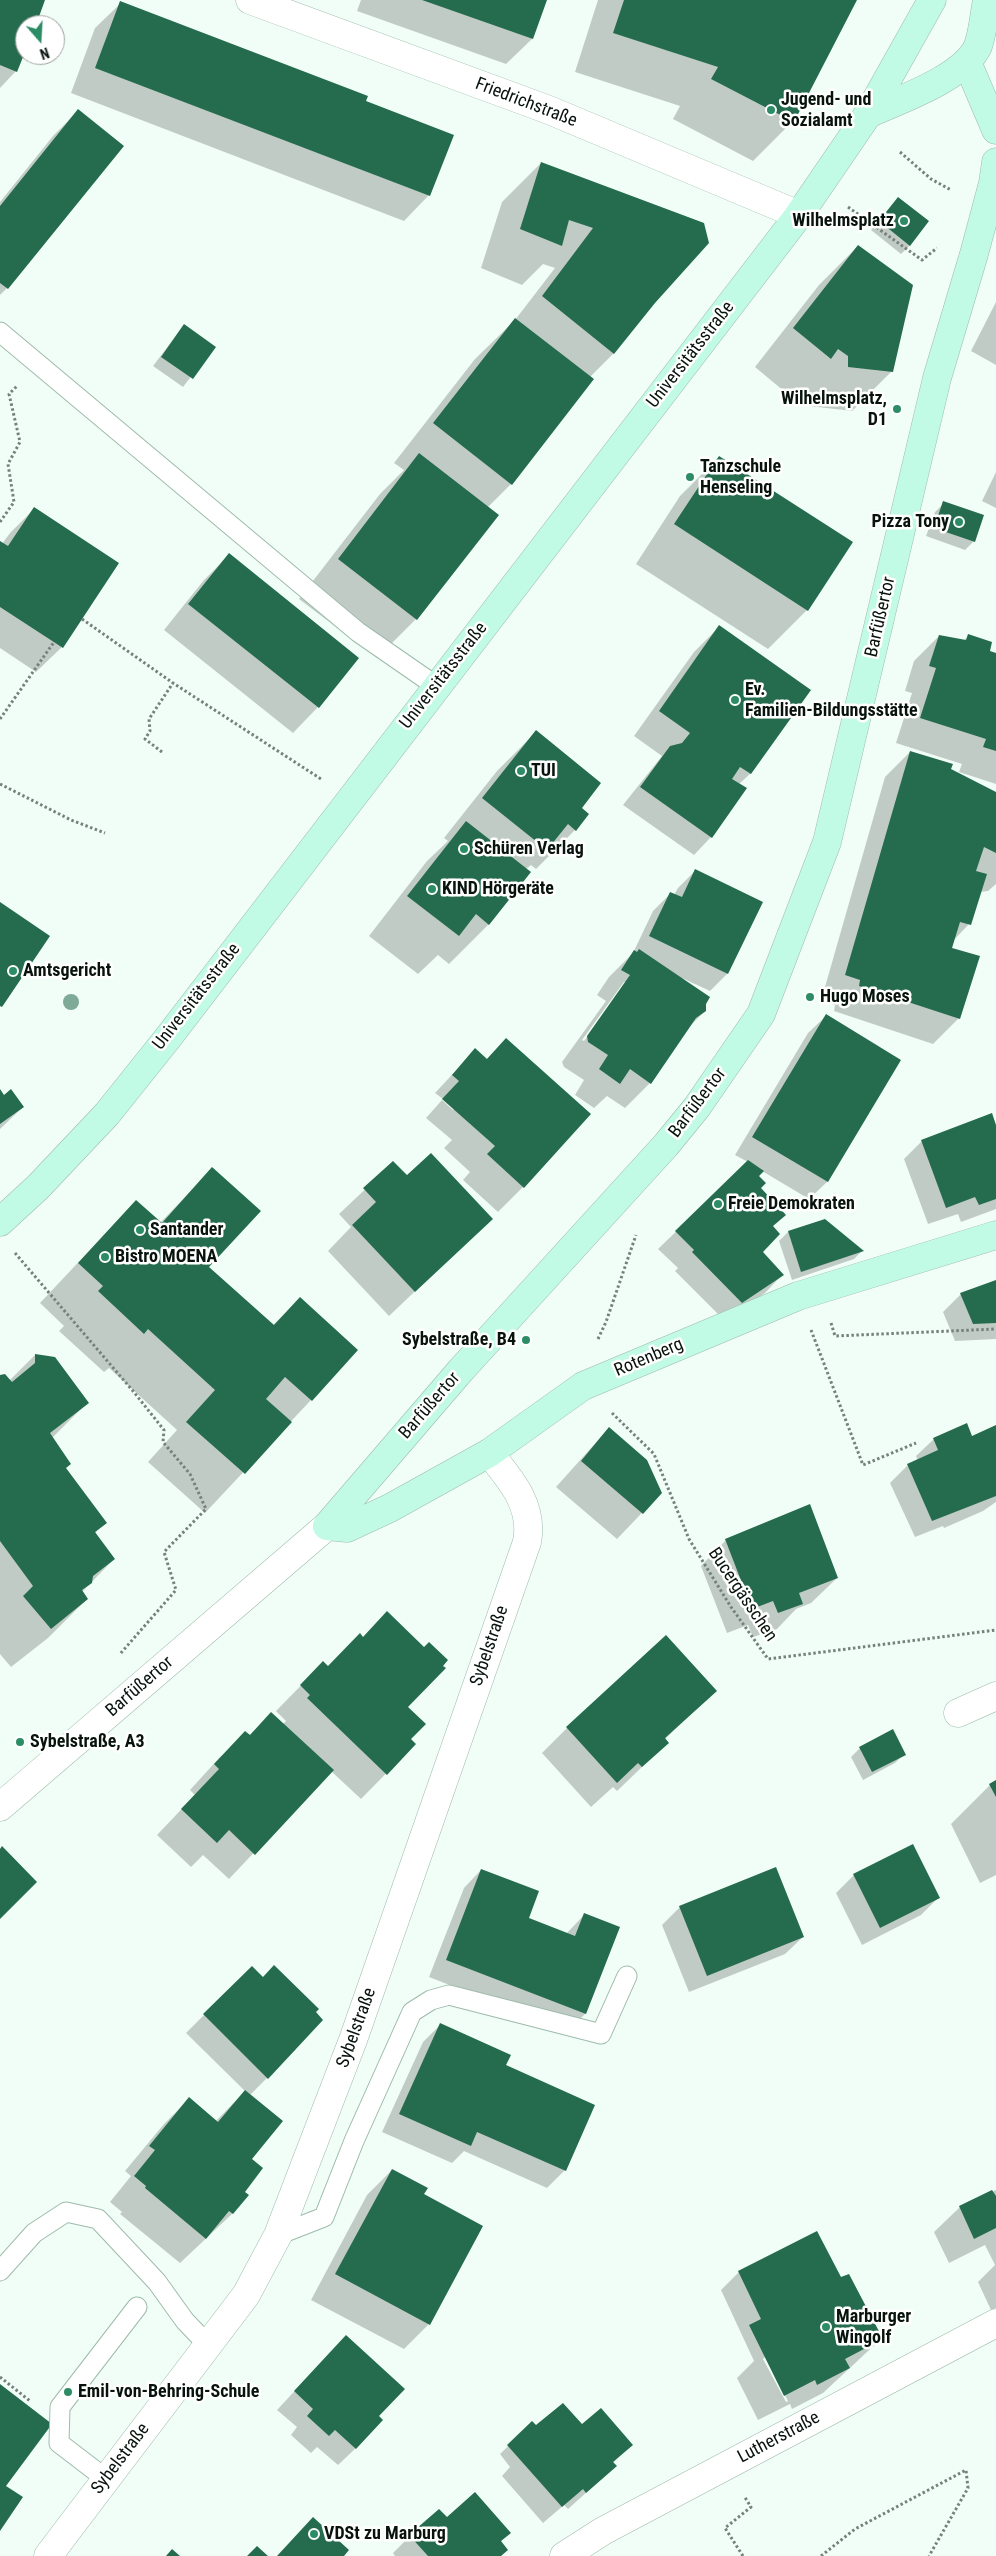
<!DOCTYPE html>
<meta charset="utf-8">
<style>
body{margin:0}
#map{position:relative;width:996px;height:2556px;overflow:hidden;background:#f1fef7;font-family:"Roboto Condensed",sans-serif}
canvas{display:block}
.north{position:absolute;left:15px;top:15px;width:50px;height:50px;box-sizing:border-box;background:#fff;border:1px solid #9ca19e;border-radius:50%;rotate:161deg;font-size:14px;font-weight:700;line-height:20px;text-align:center;color:#08130d}
.north::after{content:'';display:block;margin:auto;width:18px;height:22px;background:#2c8c65;clip-path:polygon(50% 0,100% 100%,50% 72%,0 100%)}
</style>
<div id="map">
<canvas width="996" height="2556"></canvas>
<div class="north">N</div>
</div>
<script>
const g = document.querySelector('canvas').getContext('2d');
g.lineJoin = 'round';
function fillPath(path, color) { g.fillStyle = color; g.fill(path, 'evenodd'); }
function trace(path, color, width, dash) { g.strokeStyle = color; g.lineWidth = width; g.lineCap = dash ? 'butt' : 'round'; g.setLineDash(dash || []); g.stroke(path); }
function label(font, color, halo, rows, align = 'center') {
  g.font = font + ' "Roboto Condensed",sans-serif'; g.lineWidth = 5; g.setLineDash([]); g.textBaseline = 'middle'; g.strokeStyle = halo; g.fillStyle = color; for (const [text, x, y, turn = 0] of rows) {
    g.save(); g.translate(x, y); g.rotate((+turn || 0) * Math.PI / 180); g.textAlign = isNaN(turn) ? turn : align; if (halo) g.strokeText(text, 0, 0); g.fillText(text, 0, 0); g.restore();
  }
}
fillPath(new Path2D(`
 M 0,0 L 44,0 L 34,25 L 25,25 L 25,49 L 16,71 L 0,88 Z
 M 361,0 L 545,0 L 532,39 L 506,64 L 357,11 Z
 M 598,0 L 855,0 L 793,121 L 753,161 L 673,119 L 680,106 L 575,72 Z
 M 121,3 L 365,102 L 429,195 L 404,221 L 71,93 L 95,28 Z
 M 78,111 L 7,288 L 0,295 L 0,202 L 53,136 Z
 M 541,163 L 654,303 L 613,354 L 589,378 L 511,484 L 487,508 L 416,619 L 377,658 L 299,599 L 380,494 L 404,470 L 394,463 L 475,359 L 515,320 L 555,268 L 543,264 L 522,285 L 481,268 L 502,202 Z
 M 898,198 L 910,245 L 901,254 L 871,230 Z
 M 858,246 L 892,371 L 852,411 L 809,406 L 809,396 L 800,389 L 791,397 L 755,367 L 819,285 Z
 M 996,302 L 996,365 L 971,351 Z
 M 184,325 L 214,347 L 183,387 L 153,366 Z
 M 719,457 L 807,610 L 768,649 L 636,564 L 680,496 Z
 M 996,472 L 996,508 L 982,501 Z
 M 944,503 L 974,541 L 965,550 L 926,536 L 935,512 Z
 M 35,508 L 118,564 L 62,647 L 36,672 L 0,648 L 0,543 L 2,544 L 10,533 Z
 M 229,555 L 357,658 L 318,707 L 293,733 L 164,630 L 204,580 Z
 M 719,627 L 809,690 L 750,774 L 739,784 L 711,837 L 694,855 L 623,805 L 662,756 L 634,736 L 694,652 Z
 M 939,636 L 963,641 L 969,636 L 988,652 L 996,655 L 996,784 L 959,772 L 962,764 L 896,743 L 912,693 L 905,691 L 914,661 Z
 M 536,732 L 580,808 L 575,830 L 536,869 L 531,865 L 526,869 L 530,872 L 488,925 L 449,964 L 438,955 L 418,974 L 369,936 L 427,861 L 448,841 L 444,838 L 497,771 Z
 M 910,752 L 996,793 L 996,884 L 988,891 L 980,892 L 969,924 L 953,941 L 950,948 L 959,1018 L 933,1044 L 834,1011 L 835,1005 L 821,1001 L 885,777 Z
 M 695,871 L 727,974 L 710,991 L 682,978 L 705,1004 L 705,1011 L 688,1028 L 650,1083 L 625,1108 L 607,1096 L 594,1108 L 575,1095 L 584,1080 L 564,1067 L 562,1062 L 606,1001 L 597,995 L 609,977 L 633,953 L 653,911 L 671,893 L 674,895 L 678,888 ZM 624,982 L 627,982 L 584,1041 L 582,1040 Z
 M 826,1016 L 900,1060 L 827,1182 L 809,1199 L 762,1171 L 757,1176 L 750,1197 L 772,1226 L 761,1251 L 782,1275 L 765,1293 L 724,1320 L 675,1271 L 678,1268 L 658,1249 L 748,1162 L 735,1155 L 808,1033 Z
 M 506,1039 L 523,1187 L 498,1212 L 463,1180 L 470,1172 L 444,1148 L 452,1140 L 426,1118 L 442,1100 L 453,1110 L 455,1108 L 435,1093 L 475,1050 L 486,1060 Z
 M 0,1091 L 4,1096 L 23,1107 L 0,1129 Z
 M 996,1129 L 996,1209 L 961,1222 L 958,1214 L 928,1224 L 904,1159 L 922,1141 Z
 M 393,1163 L 407,1177 L 491,1219 L 389,1316 L 328,1251 L 351,1227 L 339,1214 Z
 M 212,1169 L 208,1267 L 273,1325 L 300,1299 L 311,1400 L 205,1513 L 148,1462 L 177,1430 L 109,1368 L 104,1372 L 59,1331 L 64,1326 L 40,1303 L 136,1201 L 160,1223 Z
 M 825,1220 L 862,1251 L 854,1259 L 792,1280 L 779,1241 L 788,1232 Z
 M 996,1281 L 996,1339 L 955,1341 L 943,1312 L 961,1294 Z
 M 35,1355 L 88,1402 L 52,1438 L 65,1469 L 105,1523 L 95,1533 L 114,1559 L 82,1592 L 87,1599 L 48,1638 L 11,1667 L 0,1654 L 0,1377 L 9,1381 Z
 M 996,1427 L 996,1502 L 983,1511 L 944,1528 L 943,1526 L 915,1537 L 890,1483 L 908,1465 L 918,1461 L 916,1456 L 934,1439 L 972,1438 Z
 M 609,1428 L 661,1493 L 617,1539 L 556,1487 Z
 M 726,1540 L 837,1578 L 811,1603 L 796,1609 L 777,1629 L 753,1637 L 748,1625 L 727,1633 L 701,1566 Z
 M 362,1638 L 424,1649 L 407,1707 L 410,1739 L 415,1744 L 361,1799 L 331,1771 L 229,1879 L 203,1855 L 191,1867 L 157,1835 L 195,1795 L 190,1790 L 220,1757 L 249,1736 L 271,1714 L 283,1724 L 286,1721 L 276,1711 L 323,1663 L 328,1668 Z
 M 715,1691 L 664,1740 L 667,1743 L 617,1791 L 613,1787 L 591,1807 L 542,1753 L 567,1728 Z
 M 860,1748 L 904,1754 L 895,1763 L 863,1780 L 851,1757 Z
 M 996,1782 L 996,1875 L 980,1883 L 951,1824 L 990,1785 Z
 M 481,1870 L 527,1918 L 566,1934 L 585,1914 L 585,2014 L 568,2031 L 429,1977 L 464,1888 Z
 M 854,1875 L 939,1897 L 921,1915 L 862,1945 L 836,1893 Z
 M 680,1907 L 803,1937 L 785,1954 L 689,1992 L 662,1925 Z
 M 252,1967 L 296,2049 L 250,2095 L 243,2192 L 247,2195 L 232,2214 L 180,2263 L 120,2214 L 122,2212 L 110,2202 L 131,2176 L 125,2171 L 164,2124 L 189,2099 L 216,2121 L 245,2091 L 186,2033 Z
 M 440,2025 L 505,2066 L 565,2170 L 547,2188 L 464,2151 L 452,2163 L 382,2132 L 423,2042 Z
 M 392,2170 L 423,2194 L 429,2324 L 404,2349 L 311,2300 L 367,2195 Z
 M 996,2190 L 996,2308 L 991,2310 L 978,2282 L 995,2265 L 985,2245 L 949,2263 L 934,2232 L 960,2207 Z
 M 739,2272 L 840,2277 L 881,2339 L 823,2393 L 792,2409 L 790,2404 L 758,2420 L 737,2378 L 754,2361 L 721,2290 ZM 765,2357 L 788,2401 L 786,2402 L 763,2359 Z
 M 329,2354 L 377,2416 L 356,2448 L 338,2465 L 317,2447 L 311,2453 L 291,2435 L 297,2427 L 277,2410 Z
 M 532,2423 L 530,2432 L 582,2426 L 631,2444 L 613,2463 L 615,2466 L 597,2483 L 568,2509 L 564,2505 L 543,2523 L 502,2476 L 510,2467 L 500,2454 Z
 M 447,2518 L 509,2533 L 500,2542 L 500,2556 L 395,2556 L 393,2553 L 410,2536 Z`), '#0003');
fillPath(new Path2D(`
 M 0,0 L 45,0 L 36,25 L 25,25 L 25,52 L 17,72 L 0,65 Z
 M 422,0 L 547,0 L 533,39 Z
 M 624,0 L 857,0 L 794,122 L 711,79 L 718,67 L 613,33 Z
 M 120,1 L 368,96 L 366,101 L 454,135 L 430,196 L 95,68 Z
 M 78,109 L 124,146 L 8,289 L 0,283 L 0,206 Z
 M 541,162 L 704,223 L 709,243 L 655,303 L 614,354 L 542,296 L 593,228 L 569,220 L 562,246 L 520,229 Z
 M 898,197 L 929,221 L 910,246 L 879,221 Z
 M 858,245 L 913,285 L 893,372 L 848,367 L 848,356 L 838,349 L 831,359 L 793,328 Z
 M 515,318 L 594,379 L 512,485 L 433,423 Z
 M 184,324 L 216,347 L 193,379 L 161,357 Z
 M 419,453 L 499,515 L 417,620 L 338,559 Z
 M 719,456 L 853,542 L 808,611 L 674,524 Z
 M 943,501 L 984,515 L 975,542 L 934,528 Z
 M 34,507 L 119,563 L 63,648 L 0,607 L 0,541 L 8,546 Z
 M 229,553 L 359,658 L 319,708 L 188,604 Z
 M 719,625 L 811,690 L 751,774 L 740,767 L 732,779 L 747,788 L 712,838 L 640,787 L 670,746 L 682,743 L 690,733 L 659,711 Z
 M 968,634 L 992,642 L 990,651 L 996,653 L 996,751 L 983,747 L 986,739 L 920,718 L 936,668 L 929,666 L 939,635 L 966,640 Z
 M 536,730 L 601,783 L 582,808 L 589,814 L 576,831 L 568,824 L 547,850 L 482,798 Z
 M 910,751 L 953,764 L 951,769 L 996,792 L 996,853 L 984,847 L 976,871 L 987,874 L 971,925 L 960,922 L 952,948 L 980,956 L 960,1019 L 859,986 L 860,980 L 845,975 Z
 M 466,821 L 531,872 L 489,925 L 476,914 L 459,936 L 407,896 Z
 M 695,869 L 763,902 L 728,974 L 649,936 L 670,892 L 682,897 Z
 M 0,902 L 50,936 L 2,1007 L 0,1006 Z
 M 639,949 L 710,997 L 706,1004 L 706,1011 L 696,1018 L 651,1084 L 630,1069 L 620,1084 L 599,1069 L 608,1055 L 588,1042 L 587,1036 L 630,975 L 621,970 L 634,950 L 637,952 Z
 M 826,1014 L 901,1060 L 828,1182 L 752,1137 Z
 M 506,1038 L 591,1114 L 524,1188 L 487,1154 L 495,1146 L 442,1099 L 459,1081 L 452,1075 L 475,1048 L 487,1059 Z
 M 0,1089 L 4,1095 L 11,1089 L 24,1107 L 0,1124 Z
 M 992,1113 L 996,1125 L 996,1199 L 979,1205 L 975,1197 L 946,1208 L 921,1140 Z
 M 431,1153 L 493,1219 L 415,1292 L 352,1225 L 376,1202 L 363,1188 L 393,1161 L 407,1175 Z
 M 748,1160 L 764,1171 L 759,1176 L 766,1183 L 761,1188 L 786,1215 L 773,1226 L 780,1234 L 763,1252 L 784,1275 L 742,1303 L 692,1252 L 694,1250 L 675,1231 Z
 M 212,1167 L 261,1211 L 209,1267 L 274,1325 L 300,1297 L 358,1350 L 312,1401 L 285,1377 L 266,1399 L 292,1422 L 245,1474 L 186,1422 L 215,1390 L 148,1329 L 144,1334 L 98,1291 L 103,1286 L 78,1263 L 136,1200 L 162,1223 Z
 M 825,1219 L 864,1251 L 801,1272 L 788,1231 Z
 M 996,1280 L 996,1323 L 973,1324 L 960,1293 Z
 M 35,1354 L 55,1357 L 89,1403 L 50,1433 L 71,1464 L 66,1468 L 107,1523 L 95,1532 L 115,1559 L 93,1576 L 92,1583 L 82,1590 L 88,1599 L 51,1629 L 23,1596 L 33,1586 L 0,1541 L 0,1375 L 5,1374 L 12,1382 L 35,1363 Z
 M 967,1423 L 972,1436 L 996,1425 L 996,1496 L 932,1521 L 907,1464 L 938,1450 L 933,1438 Z
 M 609,1427 L 647,1460 L 662,1493 L 643,1514 L 581,1461 Z
 M 810,1504 L 838,1578 L 799,1593 L 803,1604 L 778,1613 L 773,1601 L 752,1609 L 725,1539 Z
 M 387,1611 L 424,1647 L 429,1642 L 448,1660 L 443,1666 L 446,1668 L 408,1707 L 426,1724 L 411,1739 L 416,1744 L 387,1775 L 307,1698 L 310,1695 L 300,1685 L 323,1661 L 328,1666 L 360,1633 L 363,1637 Z
 M 666,1635 L 717,1691 L 665,1738 L 669,1743 L 642,1767 L 638,1763 L 617,1783 L 566,1727 Z
 M 271,1712 L 334,1770 L 255,1855 L 229,1830 L 217,1843 L 181,1809 L 219,1769 L 214,1764 L 245,1731 L 250,1735 Z
 M 893,1729 L 906,1755 L 872,1772 L 859,1747 Z
 M 996,1780 L 996,1797 L 989,1784 Z
 M 913,1844 L 940,1898 L 880,1928 L 853,1874 Z
 M 2,1846 L 37,1882 L 0,1919 L 0,1849 Z
 M 776,1867 L 804,1937 L 707,1976 L 679,1906 Z
 M 481,1869 L 539,1891 L 529,1918 L 575,1936 L 584,1913 L 620,1927 L 586,2014 L 446,1960 Z
 M 274,1965 L 319,2009 L 316,2012 L 323,2020 L 268,2079 L 203,2014 L 252,1966 L 263,1977 Z
 M 440,2023 L 511,2055 L 506,2065 L 595,2105 L 566,2171 L 477,2132 L 471,2146 L 399,2114 Z
 M 245,2090 L 283,2121 L 252,2159 L 263,2168 L 245,2192 L 249,2195 L 233,2214 L 229,2211 L 206,2239 L 145,2188 L 146,2186 L 134,2176 L 155,2150 L 149,2146 L 189,2097 L 218,2122 Z
 M 392,2169 L 428,2188 L 424,2194 L 483,2226 L 430,2325 L 335,2274 Z
 M 992,2190 L 996,2196 L 996,2228 L 974,2239 L 959,2206 Z
 M 817,2231 L 841,2277 L 849,2274 L 883,2339 L 845,2359 L 850,2368 L 817,2385 L 815,2380 L 784,2396 L 749,2325 L 761,2319 L 738,2271 Z
 M 346,2335 L 405,2389 L 379,2416 L 383,2420 L 356,2449 L 335,2430 L 329,2436 L 307,2416 L 313,2409 L 294,2391 Z
 M 0,2384 L 52,2424 L 6,2486 L 23,2497 L 0,2531 Z
 M 563,2403 L 582,2424 L 601,2408 L 633,2445 L 613,2462 L 617,2466 L 586,2493 L 583,2489 L 562,2507 L 507,2445 L 532,2421 L 536,2425 Z
 M 475,2492 L 511,2533 L 501,2541 L 508,2550 L 501,2556 L 428,2556 L 409,2535 L 439,2509 L 447,2517 Z
 M 313,2517 L 349,2550 L 344,2556 L 277,2556 Z
 M 257,2546 L 268,2556 L 247,2556 Z
 M 172,2549 L 180,2556 L 166,2556 Z`), '#256b4e');
const lane = new Path2D(`
 M 0,332 L 358,632 L 436,686
 M 278,2235 L 324,2217 L 354,2141 L 412,2012 L 431,2000 L 449,1995 L 601,2034 L 627,1976
 M 0,2271 L 34,2233 L 66,2212 L 98,2219 L 157,2282 L 185,2321 L 208,2345
 M 106,2479 L 59,2443 L 60,2407 L 137,2307`);
const street = new Path2D(`
 M 250,0 L 549,110 L 799,215
 M 958,1713 L 996,1696
 M 0,1807 L 327,1526
 M 48,2556 L 246,2295 L 278,2235 L 353,2040 L 527,1542 C 534,1506 511,1480 489,1453
 M 564,2556 L 603,2531 L 996,2323`);
const secondary = new Path2D(`
 M 967,62 L 996,130
 M 868,114 C 899,100 964,78 978,46 C 983,32 984,15 987,0
 M 0,1222 L 38,1187 L 107,1114 L 167,1039 L 799,215 L 868,114 L 932,0
 M 327,1526 L 461,1370 L 666,1145 L 697,1107 L 761,1014 L 827,842 L 937,378 L 974,254 L 993,183 L 996,162
 M 327,1526 L 347,1528 L 390,1508 L 489,1453 L 583,1386 L 798,1296 L 996,1235`);
trace(lane, '#9dbbab', 21);
trace(street, '#9dbbab', 29);
trace(secondary, '#9dbbab', 29);
trace(new Path2D(`
 M 900,152 L 931,179 L 951,190
 M 848,207 L 922,260 L 937,248
 M 0,522 L 14,502 L 8,464 L 20,442 L 9,394 L 17,386
 M 82,619 L 173,683 L 321,779
 M 0,719 L 54,642
 M 162,752 L 145,739 L 150,731 L 149,719 L 173,683
 M 0,784 L 71,820 L 105,833
 M 15,1253 L 133,1391 L 164,1430 L 163,1442 L 190,1474 L 206,1509 L 164,1552 L 176,1590 L 120,1654
 M 831,1323 L 835,1336 L 996,1329
 M 811,1330 L 863,1465 L 916,1443
 M 598,1339 L 606,1322 L 636,1235
 M 612,1413 L 654,1454 L 689,1539 L 731,1607 L 768,1659 L 996,1630
 M 0,2377 L 30,2401
 M 743,2556 L 725,2528 L 751,2507 L 744,2496
 M 821,2556 L 855,2529 L 966,2470 L 968,2488 L 929,2556`), '#76817b', 3, [2.5, 2.5]);
trace(lane, '#fff', 19);
trace(street, '#fff', 28);
trace(secondary, '#c1fae5', 28);
g.fillStyle = '#7faa97';
for (const [x, y] of [
 [71,1002]
]) { g.beginPath(); g.arc(x, y, 8, 0, 2 * Math.PI); g.fill(); }
for (const [x, y, r, color] of [
 [771,110,5,"#2c8c65"],
 [904,221,5,"#2c8c65"],
 [897,409,5,"#2c8c65"],
 [690,477,5,"#2c8c65"],
 [959,522,5,"#2c8c65"],
 [735,700,5,"#2c8c65"],
 [521,771,5,"#2c8c65"],
 [464,849,5,"#2c8c65"],
 [432,889,5,"#2c8c65"],
 [13,971,5,"#2c8c65"],
 [810,997,5,"#2c8c65"],
 [718,1204,5,"#2c8c65"],
 [140,1230,5,"#2c8c65"],
 [105,1257,5,"#2c8c65"],
 [526,1340,5,"#2c8c65"],
 [20,1742,5,"#2c8c65"],
 [826,2327,5,"#2c8c65"],
 [68,2392,5,"#2c8c65"],
 [314,2534,5,"#2c8c65"]
]) { const dot = new Path2D(); dot.arc(x, y, r, 0, 2 * Math.PI); g.fillStyle = color; g.fill(dot); trace(dot, '#fff', 2); }
label('bold 18px', '#08130d', '#fff', [
 ["Jugend- und",781,100],
 ["Sozialamt",781,121],
 ["Wilhelmsplatz",894,221,"right"],
 ["Wilhelmsplatz,",887,399,"right"],
 ["D1",887,420,"right"],
 ["Tanzschule",700,467],
 ["Henseling",700,488],
 ["Pizza Tony",949,522,"right"],
 ["Ev.",745,690],
 ["Familien-Bildungsstätte",745,711],
 ["TUI",531,771],
 ["Schüren Verlag",474,849],
 ["KIND Hörgeräte",442,889],
 ["Amtsgericht",23,971],
 ["Hugo Moses",820,997],
 ["Freie Demokraten",728,1204],
 ["Santander",150,1230],
 ["Bistro MOENA",115,1257],
 ["Sybelstraße, B4",516,1340,"right"],
 ["Sybelstraße, A3",30,1742],
 ["Marburger",836,2317],
 ["Wingolf",836,2338],
 ["Emil-von-Behring-Schule",78,2392],
 ["VDSt zu Marburg",324,2534]
], 'left');
label('18px', '#08130d', '#fff', [
 ["Friedrichstraße",526,103,21],
 ["Universitätsstraße",691,355,-52],
 ["Barfüßertor",881,617,-77],
 ["Universitätsstraße",444,676,-52],
 ["Universitätsstraße",197,997,-52],
 ["Barfüßertor",698,1103,-53],
 ["Rotenberg",649,1358,-23],
 ["Barfüßertor",430,1406,-49],
 ["Bucergässchen",742,1595,56],
 ["Sybelstraße",490,1646,-71],
 ["Barfüßertor",140,1687,-41],
 ["Sybelstraße",357,2028,-70],
 ["Lutherstraße",779,2438,-28],
 ["Sybelstraße",121,2459,-53]
]);
</script>
